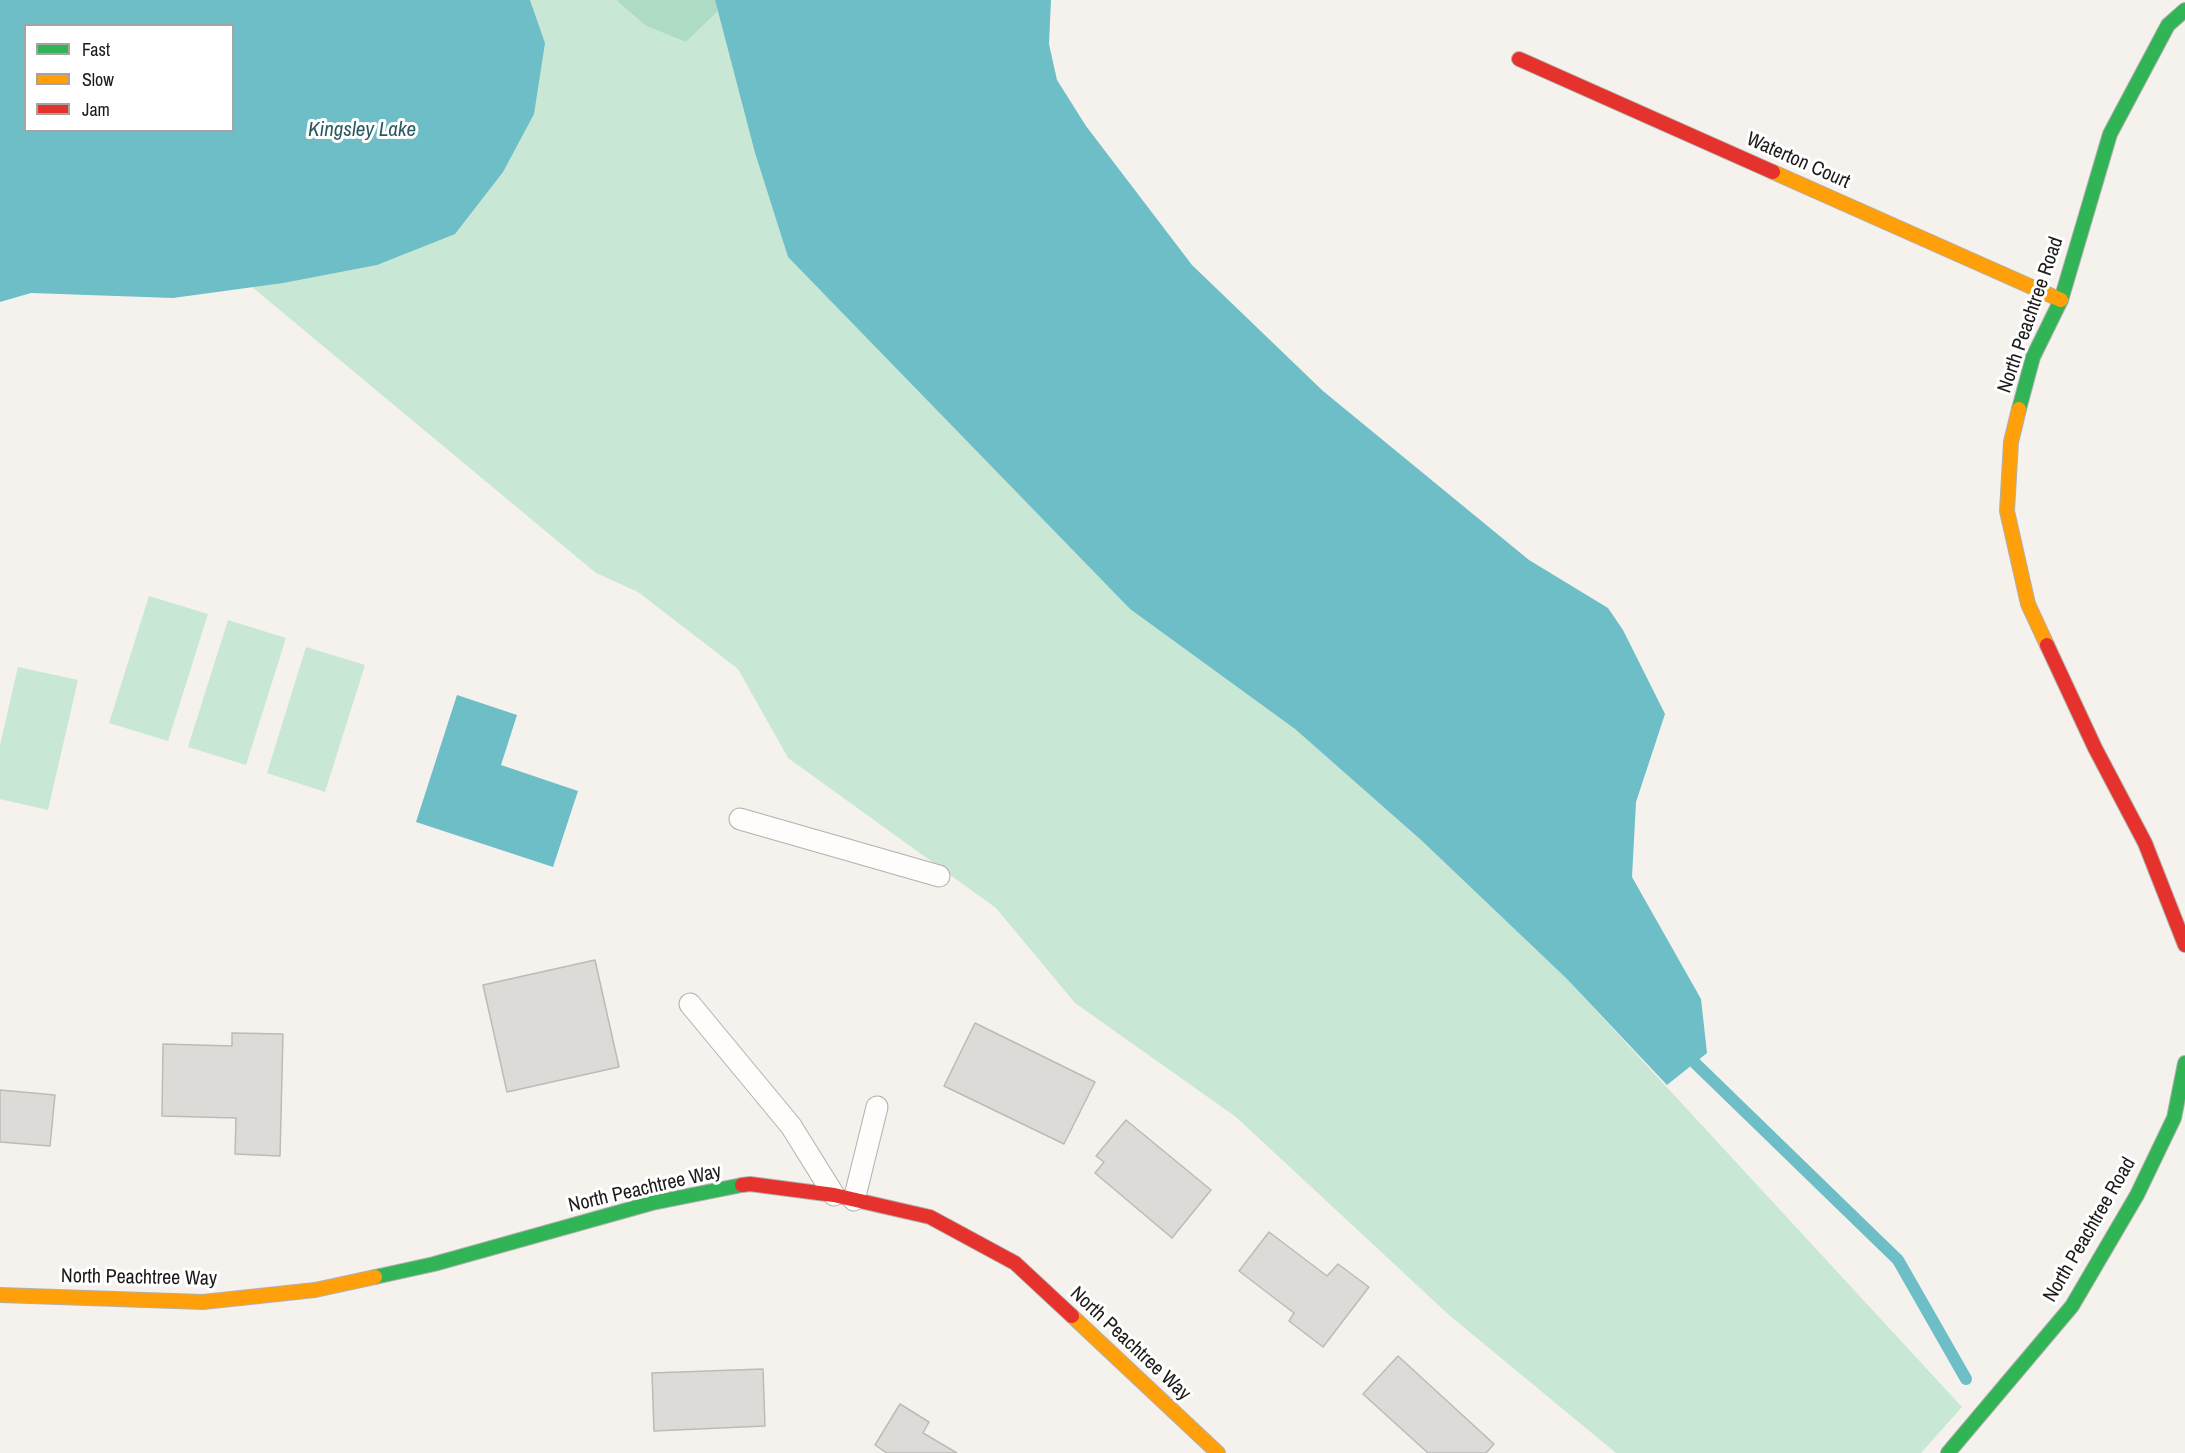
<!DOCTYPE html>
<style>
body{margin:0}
#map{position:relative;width:2185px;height:1453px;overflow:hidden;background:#f5f2ee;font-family:"Archivo Narrow",sans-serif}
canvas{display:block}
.legend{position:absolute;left:24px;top:24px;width:210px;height:108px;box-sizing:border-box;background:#fff;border:2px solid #a5a4a3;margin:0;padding:8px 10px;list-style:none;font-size:18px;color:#1d1b19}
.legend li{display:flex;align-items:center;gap:12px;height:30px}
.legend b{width:30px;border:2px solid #a5a4a3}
</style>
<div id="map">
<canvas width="2185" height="1453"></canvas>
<ul class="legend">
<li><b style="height:8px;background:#30b455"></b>Fast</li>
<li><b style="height:8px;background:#ff9f0a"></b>Slow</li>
<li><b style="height:8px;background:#e5322d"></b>Jam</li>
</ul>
</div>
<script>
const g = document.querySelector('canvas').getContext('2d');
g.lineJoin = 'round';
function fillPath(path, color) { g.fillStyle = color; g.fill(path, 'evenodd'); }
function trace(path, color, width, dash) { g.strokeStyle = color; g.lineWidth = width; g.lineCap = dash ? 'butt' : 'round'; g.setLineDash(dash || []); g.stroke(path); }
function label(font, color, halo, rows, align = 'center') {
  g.font = font + ' "Archivo Narrow",sans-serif'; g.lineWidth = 6; g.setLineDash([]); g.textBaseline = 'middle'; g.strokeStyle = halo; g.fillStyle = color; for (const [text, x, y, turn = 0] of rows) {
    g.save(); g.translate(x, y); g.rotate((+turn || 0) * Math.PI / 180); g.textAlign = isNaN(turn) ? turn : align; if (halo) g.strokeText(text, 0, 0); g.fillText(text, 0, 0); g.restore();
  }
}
fillPath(new Path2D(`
 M 530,0 L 616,0 L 646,26 L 686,42 L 718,11 L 755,153 L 788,257 L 1130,609 L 1295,729 L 1421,840 L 1567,979 L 1962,1407 L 1921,1453 L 1616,1453 L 1449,1315 L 1236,1117 L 1075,1003 L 996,908 L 788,758 L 738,669 L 638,592 L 596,573 L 252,287 L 377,265 L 545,43 Z
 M 149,596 L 208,614 L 168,741 L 109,723 Z
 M 228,620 L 286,638 L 246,765 L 188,747 Z
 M 306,647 L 365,665 L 325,792 L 267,773 Z
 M 18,667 L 78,680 L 48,810 L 0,799 L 0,745 Z`), '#c8e7d5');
fillPath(new Path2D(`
 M 616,0 L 715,0 L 718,11 L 686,42 L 646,26 Z`), '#aedbc3');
fillPath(new Path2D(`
 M 0,0 L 530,0 L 545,43 L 534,114 L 503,172 L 455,234 L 377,265 L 283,283 L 173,298 L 31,293 L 0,302 ZM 26,26 L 232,26 L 232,130 L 26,130 Z
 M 715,0 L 1051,0 L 1049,44 L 1057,80 L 1086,126 L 1192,265 L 1323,391 L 1529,560 L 1608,608 L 1623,630 L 1665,714 L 1636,802 L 1632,877 L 1701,999 L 1707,1053 L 1667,1085 L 1567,979 L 1421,840 L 1295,729 L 1130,609 L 788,257 L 755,153 Z
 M 457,695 L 517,715 L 501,765 L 578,791 L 553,867 L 416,822 Z`), '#6dbec7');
trace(new Path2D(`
 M 1695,1063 L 1898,1260 L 1966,1379`), '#6dbec7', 12);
const building = new Path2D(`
 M 595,960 L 619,1067 L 507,1092 L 483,985 Z
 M 975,1023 L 1095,1082 L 1064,1144 L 944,1086 Z
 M 232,1033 L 283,1034 L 280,1156 L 235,1154 L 236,1118 L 162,1116 L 163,1044 L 232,1046 Z
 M 0,1090 L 55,1095 L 50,1146 L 0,1142 Z
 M 1126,1120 L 1211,1190 L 1172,1238 L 1095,1173 L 1104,1162 L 1096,1156 Z
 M 1269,1232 L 1327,1276 L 1338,1264 L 1369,1287 L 1323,1347 L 1289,1321 L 1294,1313 L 1239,1271 Z
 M 1398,1356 L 1494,1444 L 1486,1453 L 1428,1453 L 1363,1394 Z
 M 763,1369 L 765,1426 L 654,1431 L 652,1373 Z
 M 900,1404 L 929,1422 L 923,1433 L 957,1453 L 887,1453 L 875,1445 Z`);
fillPath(building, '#dddbd8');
trace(building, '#bdbab8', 1.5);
const lane = new Path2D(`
 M 740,819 L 939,876
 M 690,1004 L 791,1126 L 834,1195
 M 854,1200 L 877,1107`);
const fast = new Path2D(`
 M 2019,409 L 2033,357 L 2061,300 L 2110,134 L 2168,25 L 2185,10
 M 375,1277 L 434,1264 L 652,1203 L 742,1185
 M 1948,1453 L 2072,1306 L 2137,1195 L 2174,1118 L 2185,1063`);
const slow = new Path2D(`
 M 1773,172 L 2061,300
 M 2019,409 L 2011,442 L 2007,511 L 2028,604 L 2047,645
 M 0,1295 L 203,1302 L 315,1290 L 375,1277
 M 1072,1316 L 1218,1453`);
const jam = new Path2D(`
 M 1519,59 L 1773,172
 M 2047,645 L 2095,748 L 2145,843 L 2185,945
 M 742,1185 L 750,1184 L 834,1195 L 930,1217 L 1015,1263 L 1072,1316`);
trace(lane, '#b2b0ad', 23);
trace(fast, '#b2b0ad', 16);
trace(slow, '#b2b0ad', 16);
trace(jam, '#b2b0ad', 16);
trace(lane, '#fefdfc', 21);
trace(fast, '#30b455', 14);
trace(slow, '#ff9f0a', 14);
trace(jam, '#e5322d', 14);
label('20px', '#1d1b19', '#fff', [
 ["Waterton Court",1798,161,24],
 ["North Peachtree Road",2031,315,-71],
 ["North Peachtree Way",645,1189,-13],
 ["North Peachtree Road",2090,1230,-60],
 ["North Peachtree Way",139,1278,1],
 ["North Peachtree Way",1130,1344,43]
]);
label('italic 21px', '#2a5a60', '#fff', [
 ["Kingsley Lake",362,130]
]);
</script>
